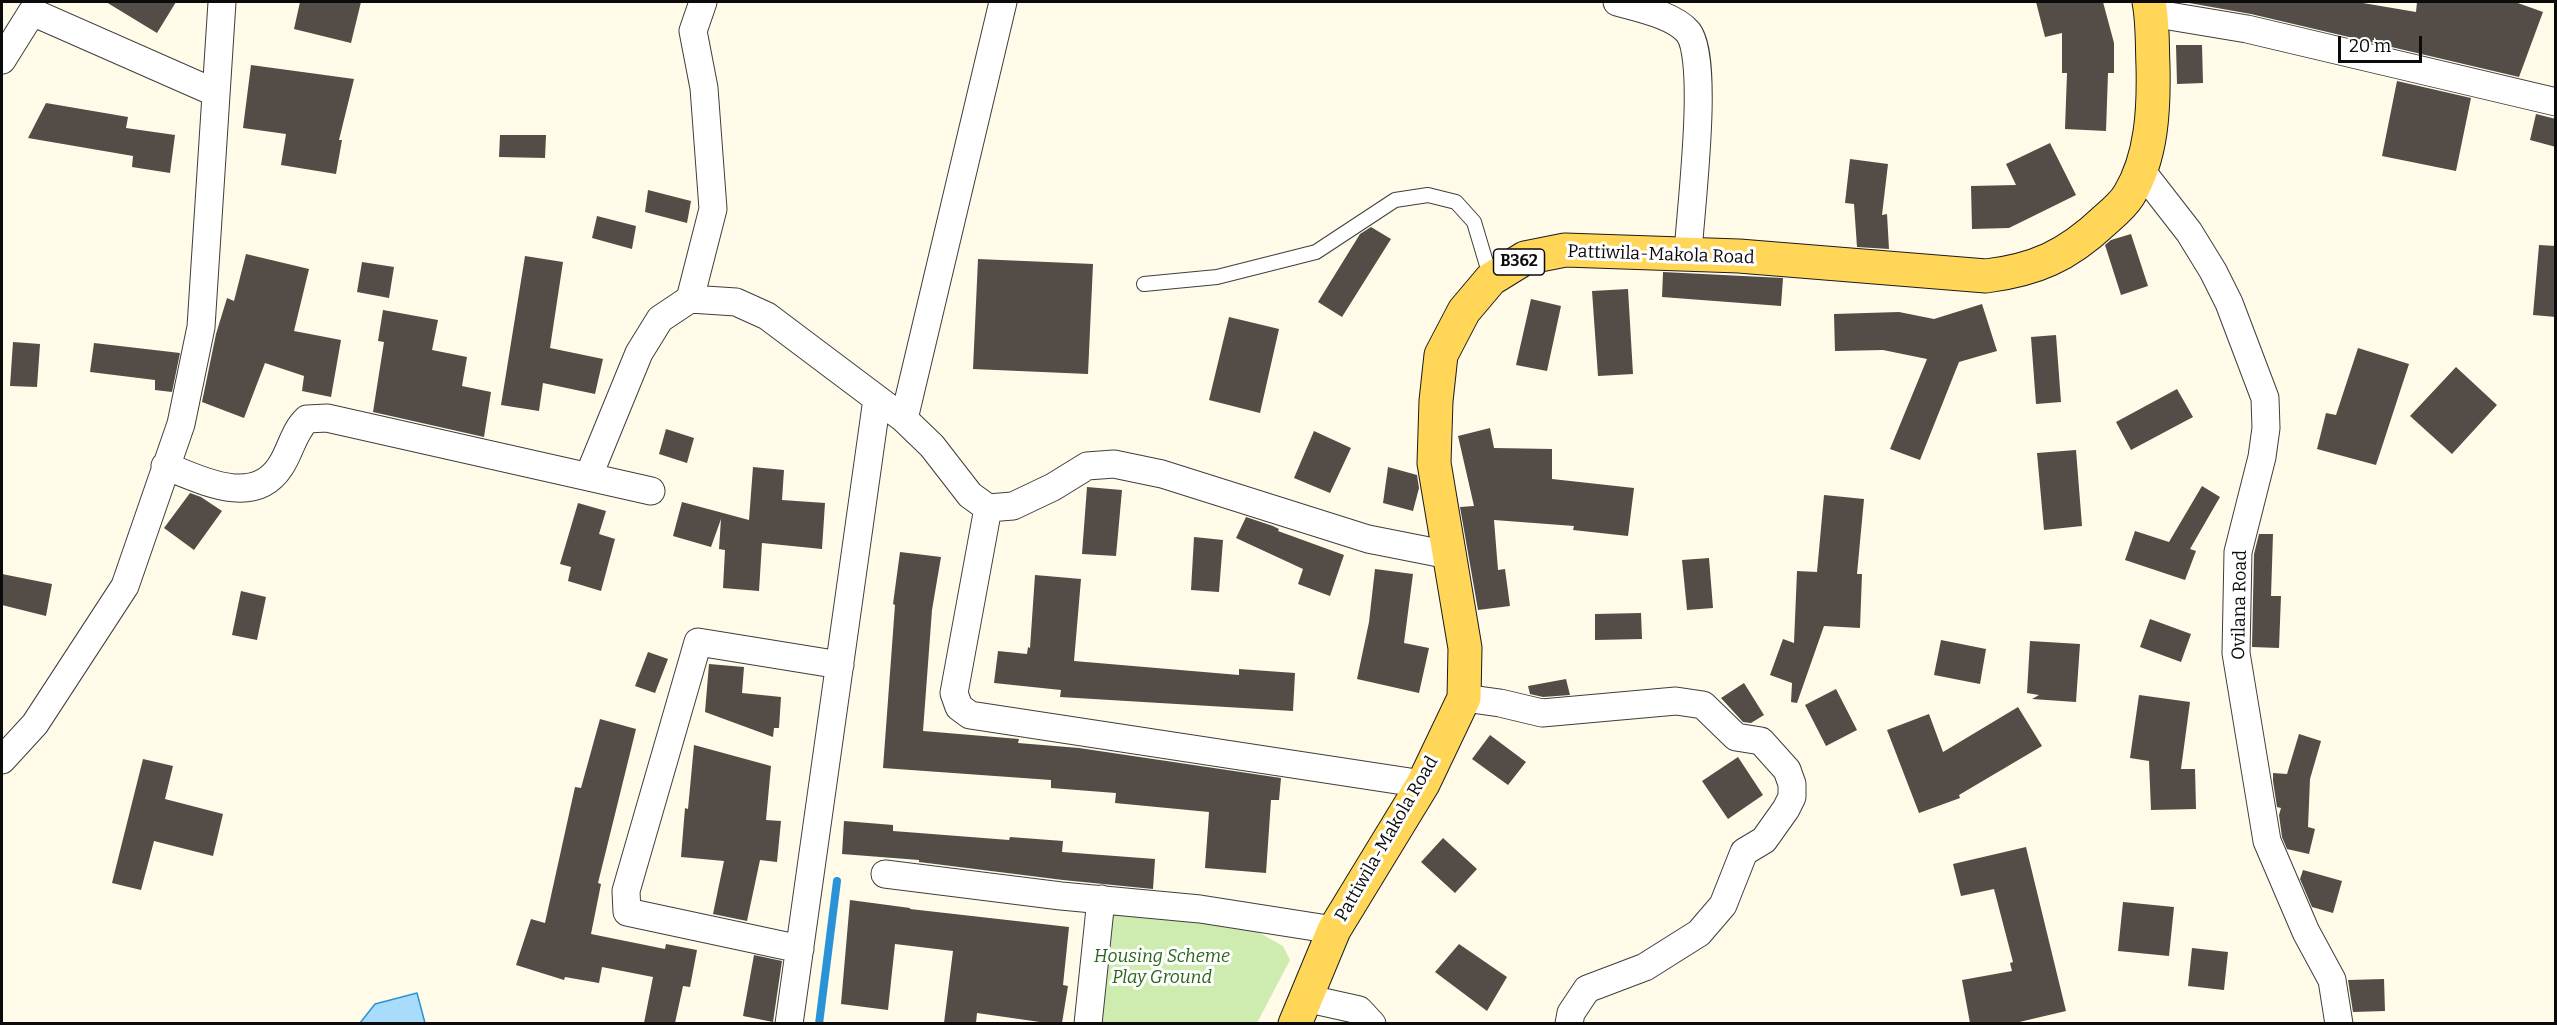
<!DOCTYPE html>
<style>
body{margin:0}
#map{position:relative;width:2557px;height:1025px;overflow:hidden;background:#fffbe8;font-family:Bitter,serif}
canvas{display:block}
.frame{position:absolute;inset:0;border:3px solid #0b0b0b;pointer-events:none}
.scale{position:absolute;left:2338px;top:36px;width:84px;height:27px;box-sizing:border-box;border:3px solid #0b0b0b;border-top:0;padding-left:8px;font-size:18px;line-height:21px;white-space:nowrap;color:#0b0b0b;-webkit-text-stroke:4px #fff;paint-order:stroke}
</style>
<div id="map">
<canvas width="2557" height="1025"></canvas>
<div class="frame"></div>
<div class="scale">20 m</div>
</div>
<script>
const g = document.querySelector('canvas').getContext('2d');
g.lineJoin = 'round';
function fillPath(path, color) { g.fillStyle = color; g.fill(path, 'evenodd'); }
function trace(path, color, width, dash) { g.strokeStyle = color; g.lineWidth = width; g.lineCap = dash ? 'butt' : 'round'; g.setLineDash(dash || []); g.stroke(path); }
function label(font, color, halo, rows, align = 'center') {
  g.font = font + ' Bitter,serif'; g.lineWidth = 6; g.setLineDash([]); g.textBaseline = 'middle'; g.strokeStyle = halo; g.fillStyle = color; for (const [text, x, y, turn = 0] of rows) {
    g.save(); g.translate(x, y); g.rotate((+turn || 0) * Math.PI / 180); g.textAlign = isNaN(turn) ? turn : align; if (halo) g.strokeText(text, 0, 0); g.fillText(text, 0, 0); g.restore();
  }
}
fillPath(new Path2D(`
 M 1113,912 L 1251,928 L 1283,946 L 1290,960 L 1257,1023 L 1098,1024 Z`), '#cfecb0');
const water = new Path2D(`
 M 417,993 L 425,1023 L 360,1023 L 375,1004 Z`);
fillPath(water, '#a9dcfb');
trace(water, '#2a93d7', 1.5);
trace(new Path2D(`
 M 819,1024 L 837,881`), '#2a93d7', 8);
fillPath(new Path2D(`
 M 106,2 L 176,2 L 157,33 Z
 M 300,2 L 361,2 L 351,43 L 294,29 Z
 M 2036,2 L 2103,2 L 2114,43 L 2114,73 L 2108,73 L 2106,131 L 2065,129 L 2067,73 L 2062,73 L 2062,33 L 2045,37 Z
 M 2189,2 L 2357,2 L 2416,12 L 2417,2 L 2515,2 L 2543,12 L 2519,77 L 2251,14 L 2189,3 Z
 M 2176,45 L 2202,45 L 2203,83 L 2177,84 Z
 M 251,65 L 354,79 L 339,140 L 342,140 L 336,174 L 281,165 L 286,134 L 243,128 Z
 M 2397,81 L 2471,98 L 2456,171 L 2382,156 Z
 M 46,103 L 128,117 L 126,128 L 175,135 L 170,173 L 132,167 L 133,156 L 28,138 Z
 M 2536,114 L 2556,119 L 2556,147 L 2530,140 Z
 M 500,135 L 546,135 L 545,158 L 499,157 Z
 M 2050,143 L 2076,195 L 2009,228 L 1972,229 L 1971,186 L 2016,185 L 2006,164 Z
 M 1850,159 L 1888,164 L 1882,215 L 1887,214 L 1889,249 L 1857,247 L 1854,204 L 1845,203 Z
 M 648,190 L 691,201 L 687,223 L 645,212 Z
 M 597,216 L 636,226 L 632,249 L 592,238 Z
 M 1371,227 L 1391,239 L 1342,317 L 1318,302 L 1360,234 Z
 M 2131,234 L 2148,286 L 2121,295 L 2105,245 L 2111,240 Z
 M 2539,245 L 2556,246 L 2556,317 L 2533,315 Z
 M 246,254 L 309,269 L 294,331 L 341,340 L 331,397 L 302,391 L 304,376 L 265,363 L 244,418 L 202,402 L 216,334 L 227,298 L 234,301 Z
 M 525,256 L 563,262 L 550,348 L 603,359 L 595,394 L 543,383 L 539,411 L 501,405 Z
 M 978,259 L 1093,264 L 1088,374 L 973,369 Z
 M 362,262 L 394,267 L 389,298 L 357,292 Z
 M 1663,272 L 1783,278 L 1781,306 L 1662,297 Z
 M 1628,289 L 1633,374 L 1598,376 L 1592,291 Z
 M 1531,299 L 1561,306 L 1547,371 L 1516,365 Z
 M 1982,304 L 1997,351 L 1959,362 L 1920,460 L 1890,449 L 1927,359 L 1883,350 L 1835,351 L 1834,314 L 1899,312 L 1934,319 Z
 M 383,310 L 438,320 L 432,350 L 467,357 L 462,386 L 491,392 L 484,437 L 373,412 L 384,342 L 378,341 Z
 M 1229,317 L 1279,329 L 1260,413 L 1209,400 Z
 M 2056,335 L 2061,402 L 2036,404 L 2031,337 Z
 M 13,342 L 40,344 L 37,387 L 10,386 Z
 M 94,343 L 180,353 L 172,392 L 155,390 L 155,380 L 90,372 Z
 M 2358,348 L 2409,364 L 2376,465 L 2317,449 L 2326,413 L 2336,415 Z
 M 2456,367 L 2497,405 L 2452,454 L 2410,416 Z
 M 2177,389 L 2193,417 L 2131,450 L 2116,422 Z
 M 1490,428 L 1494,448 L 1552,449 L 1552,479 L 1634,488 L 1628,536 L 1573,530 L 1574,526 L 1494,520 L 1498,570 L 1505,569 L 1510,606 L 1478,610 L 1460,507 L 1474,506 L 1458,436 Z
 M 666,429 L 694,438 L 687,463 L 659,454 Z
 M 1314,431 L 1351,448 L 1330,493 L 1294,478 Z
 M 2076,450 L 2082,526 L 2044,530 L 2037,453 Z
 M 753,467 L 784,470 L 782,500 L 825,503 L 822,549 L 762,543 L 759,591 L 723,588 L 725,550 L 719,549 L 721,519 L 711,547 L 673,536 L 682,502 L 749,520 Z
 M 1388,467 L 1417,475 L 1419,488 L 1413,511 L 1383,503 Z
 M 2202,486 L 2220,497 L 2190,549 L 2196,551 L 2185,580 L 2125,560 L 2135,531 L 2169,542 Z
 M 1087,487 L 1122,490 L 1116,556 L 1082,554 Z
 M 190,493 L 201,497 L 222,511 L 194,550 L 164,528 Z
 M 1824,495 L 1864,499 L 1857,574 L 1862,574 L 1860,628 L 1824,626 L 1797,703 L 1791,702 L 1792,683 L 1770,675 L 1783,639 L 1794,643 L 1797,571 L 1817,572 Z
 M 578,503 L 606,511 L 599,534 L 615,539 L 601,591 L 568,581 L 571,567 L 560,564 Z
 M 1246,517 L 1273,526 L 1279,529 L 1278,531 L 1344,555 L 1330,596 L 1298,584 L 1303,569 L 1236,538 Z
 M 2259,534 L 2273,534 L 2271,596 L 2281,596 L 2279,648 L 2252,647 L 2254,554 Z
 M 1194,537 L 1223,540 L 1219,592 L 1191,590 Z
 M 900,552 L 941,557 L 932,610 L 923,731 L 1019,739 L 1018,743 L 1079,748 L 1281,778 L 1279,800 L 1271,800 L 1266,873 L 1205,868 L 1209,812 L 1115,803 L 1116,793 L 1051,788 L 1051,780 L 883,768 L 895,605 L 893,604 Z
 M 1709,558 L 1713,608 L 1687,610 L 1682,560 Z
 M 1375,569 L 1413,574 L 1404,643 L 1429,648 L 1419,693 L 1357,679 L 1369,622 Z
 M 2,574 L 52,584 L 46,616 L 2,605 Z
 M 1035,575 L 1081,579 L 1074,661 L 1239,675 L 1239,669 L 1295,673 L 1293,711 L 1060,697 L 1061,690 L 994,683 L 998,651 L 1027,654 L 1028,647 L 1030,648 Z
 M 241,591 L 266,597 L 257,640 L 232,635 Z
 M 1641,613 L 1642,639 L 1595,640 L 1595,614 Z
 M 2150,619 L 2191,634 L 2181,662 L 2140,647 Z
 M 1941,640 L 1986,649 L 1980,684 L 1934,675 Z
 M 2030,641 L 2080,644 L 2076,702 L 2032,699 L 2039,695 L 2027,693 Z
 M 648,652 L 668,659 L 655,693 L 635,686 Z
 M 709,664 L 744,667 L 742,693 L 781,697 L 779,728 L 774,728 L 773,737 L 705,712 Z
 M 1566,679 L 1570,695 L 1543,697 L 1530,694 L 1528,686 Z
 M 1744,683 L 1764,715 L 1751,723 L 1743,722 L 1721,698 Z
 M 1836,689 L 1857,730 L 1826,746 L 1805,705 Z
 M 2139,695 L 2190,702 L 2181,769 L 2195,769 L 2196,809 L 2151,810 L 2149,761 L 2130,758 Z
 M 2018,707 L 2042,746 L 1959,795 L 1960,798 L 1919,813 L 1887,730 L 1929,714 L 1943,752 Z
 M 600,719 L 636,729 L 598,883 L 601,884 L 591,934 L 665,949 L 666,944 L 697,950 L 690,987 L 683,986 L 675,1023 L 644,1023 L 653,977 L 602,967 L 599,983 L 565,977 L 564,980 L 516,965 L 531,919 L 545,923 L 575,787 L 581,788 Z
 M 2299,734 L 2321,741 L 2310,779 L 2308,827 L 2315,829 L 2309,854 L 2287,849 L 2282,837 L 2279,815 L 2281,808 L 2277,807 L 2273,781 L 2273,773 L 2287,774 Z
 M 1490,735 L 1526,762 L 1508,785 L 1472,759 Z
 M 694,745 L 771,766 L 766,820 L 781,821 L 777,862 L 760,860 L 747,921 L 713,914 L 724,861 L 681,857 L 685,808 L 688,809 Z
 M 1738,757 L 1763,795 L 1728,819 L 1702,781 Z
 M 143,759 L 173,766 L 165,799 L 223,814 L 213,856 L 154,841 L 141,890 L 112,883 Z
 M 844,821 L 893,825 L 893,831 L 1009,840 L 1010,837 L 1063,841 L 1062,852 L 1155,859 L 1153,889 L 1063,880 L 919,862 L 919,860 L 842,854 Z
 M 1443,838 L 1477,869 L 1455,893 L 1421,862 Z
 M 2026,847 L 2066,1011 L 2015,1023 L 1970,1023 L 1962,980 L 2012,971 L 2010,963 L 2013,962 L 1994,889 L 1961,896 L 1953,864 Z
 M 2303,870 L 2342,881 L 2333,913 L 2312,907 L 2300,879 Z
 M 850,900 L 910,908 L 910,909 L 1069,927 L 1063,985 L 1068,986 L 1062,1023 L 1047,1023 L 977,1013 L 976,1023 L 944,1023 L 953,951 L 895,944 L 888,1010 L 841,1004 Z
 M 2123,902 L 2174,907 L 2169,956 L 2118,951 Z
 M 1459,944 L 1507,977 L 1487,1011 L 1435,972 Z
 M 2192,948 L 2228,952 L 2224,990 L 2188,986 Z
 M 754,955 L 782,961 L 773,1022 L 743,1016 Z
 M 2384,979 L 2385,1011 L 2353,1012 L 2348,980 Z`), '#544c46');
const lane = new Path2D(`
 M 1144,284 L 1217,277 L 1316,252 L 1395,200 L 1428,195 L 1456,202 L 1474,222 L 1491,279`);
const street = new Path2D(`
 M 1617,2 C 1638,8 1674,15 1688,32 C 1710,59 1690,213 1688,254
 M 2151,13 L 2247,29 L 2556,102
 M 2,60 L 32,12 L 216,93
 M 2140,169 L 2189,232 L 2213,271 L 2229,303 L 2265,398 L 2266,428 L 2262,457 L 2238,552 L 2236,653 L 2267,841 L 2306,932 L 2332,980 L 2339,1024
 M 690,299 L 713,209 L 704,88 L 693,31 L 703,2
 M 904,419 L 1003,2
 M 165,466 C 200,479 253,508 280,467 C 291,451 293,432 307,419 L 327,418 L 651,491
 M 589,475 L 639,353 L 660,319 L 690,299 L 736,302 L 767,316 L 904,419 L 932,446 L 970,495 L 988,508 L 1013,506 L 1053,487 L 1087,466 L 1114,464 L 1162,474 L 1368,539 L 1449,555
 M 988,508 L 954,693 L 959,707 L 970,715 L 1423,784
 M 1464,698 L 1500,703 L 1542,713 L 1676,701 L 1703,705 L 1736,737 L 1761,741 L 1787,770 L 1792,784 L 1792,797 L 1786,809 L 1764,840 L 1744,852 L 1723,905 L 1699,933 L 1645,967 L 1587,989 L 1571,1013 L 1569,1024
 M 2,760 L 35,724 L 125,586 L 181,424 L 201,327 L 222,2
 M 885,874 L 1061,896 L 1200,909 L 1334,930
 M 800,949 L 627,912 L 626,891 L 698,642 L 840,665
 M 1305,998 L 1359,1010 L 1372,1024
 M 789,1024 L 877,399
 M 1088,1024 L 1101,899`);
const primary = new Path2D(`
 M 1295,1024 L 1334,930 L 1423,784 L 1464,698 L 1465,648 L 1434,463 L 1436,401 L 1441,355 L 1464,311 L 1491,279 L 1525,258 L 1565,250 L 1739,256 L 1986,276 C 2035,270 2067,256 2104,221 C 2112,214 2123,205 2129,195 C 2152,157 2154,109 2153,66 C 2152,44 2153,22 2149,2`);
trace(lane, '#3e3e3e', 16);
trace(street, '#3e3e3e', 29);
trace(primary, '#1c1c1c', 35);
trace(lane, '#fff', 14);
trace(street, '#fff', 27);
trace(primary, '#ffd658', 33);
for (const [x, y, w] of [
 [1519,262,51]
]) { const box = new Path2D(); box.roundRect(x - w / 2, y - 13, w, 26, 4.5); g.fillStyle = '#fff'; g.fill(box); trace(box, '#0b0b0b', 1.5); }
label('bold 16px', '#0b0b0b', null, [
 ["B362",1519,262]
]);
label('18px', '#0b0b0b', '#fff', [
 ["Pattiwila-Makola Road",1661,255,2],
 ["Ovilana Road",2240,605,-89],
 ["Pattiwila-Makola Road",1387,839,-60]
]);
label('italic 18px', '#286617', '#fff', [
 ["Housing Scheme",1162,957],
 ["Play Ground",1162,978]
]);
</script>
